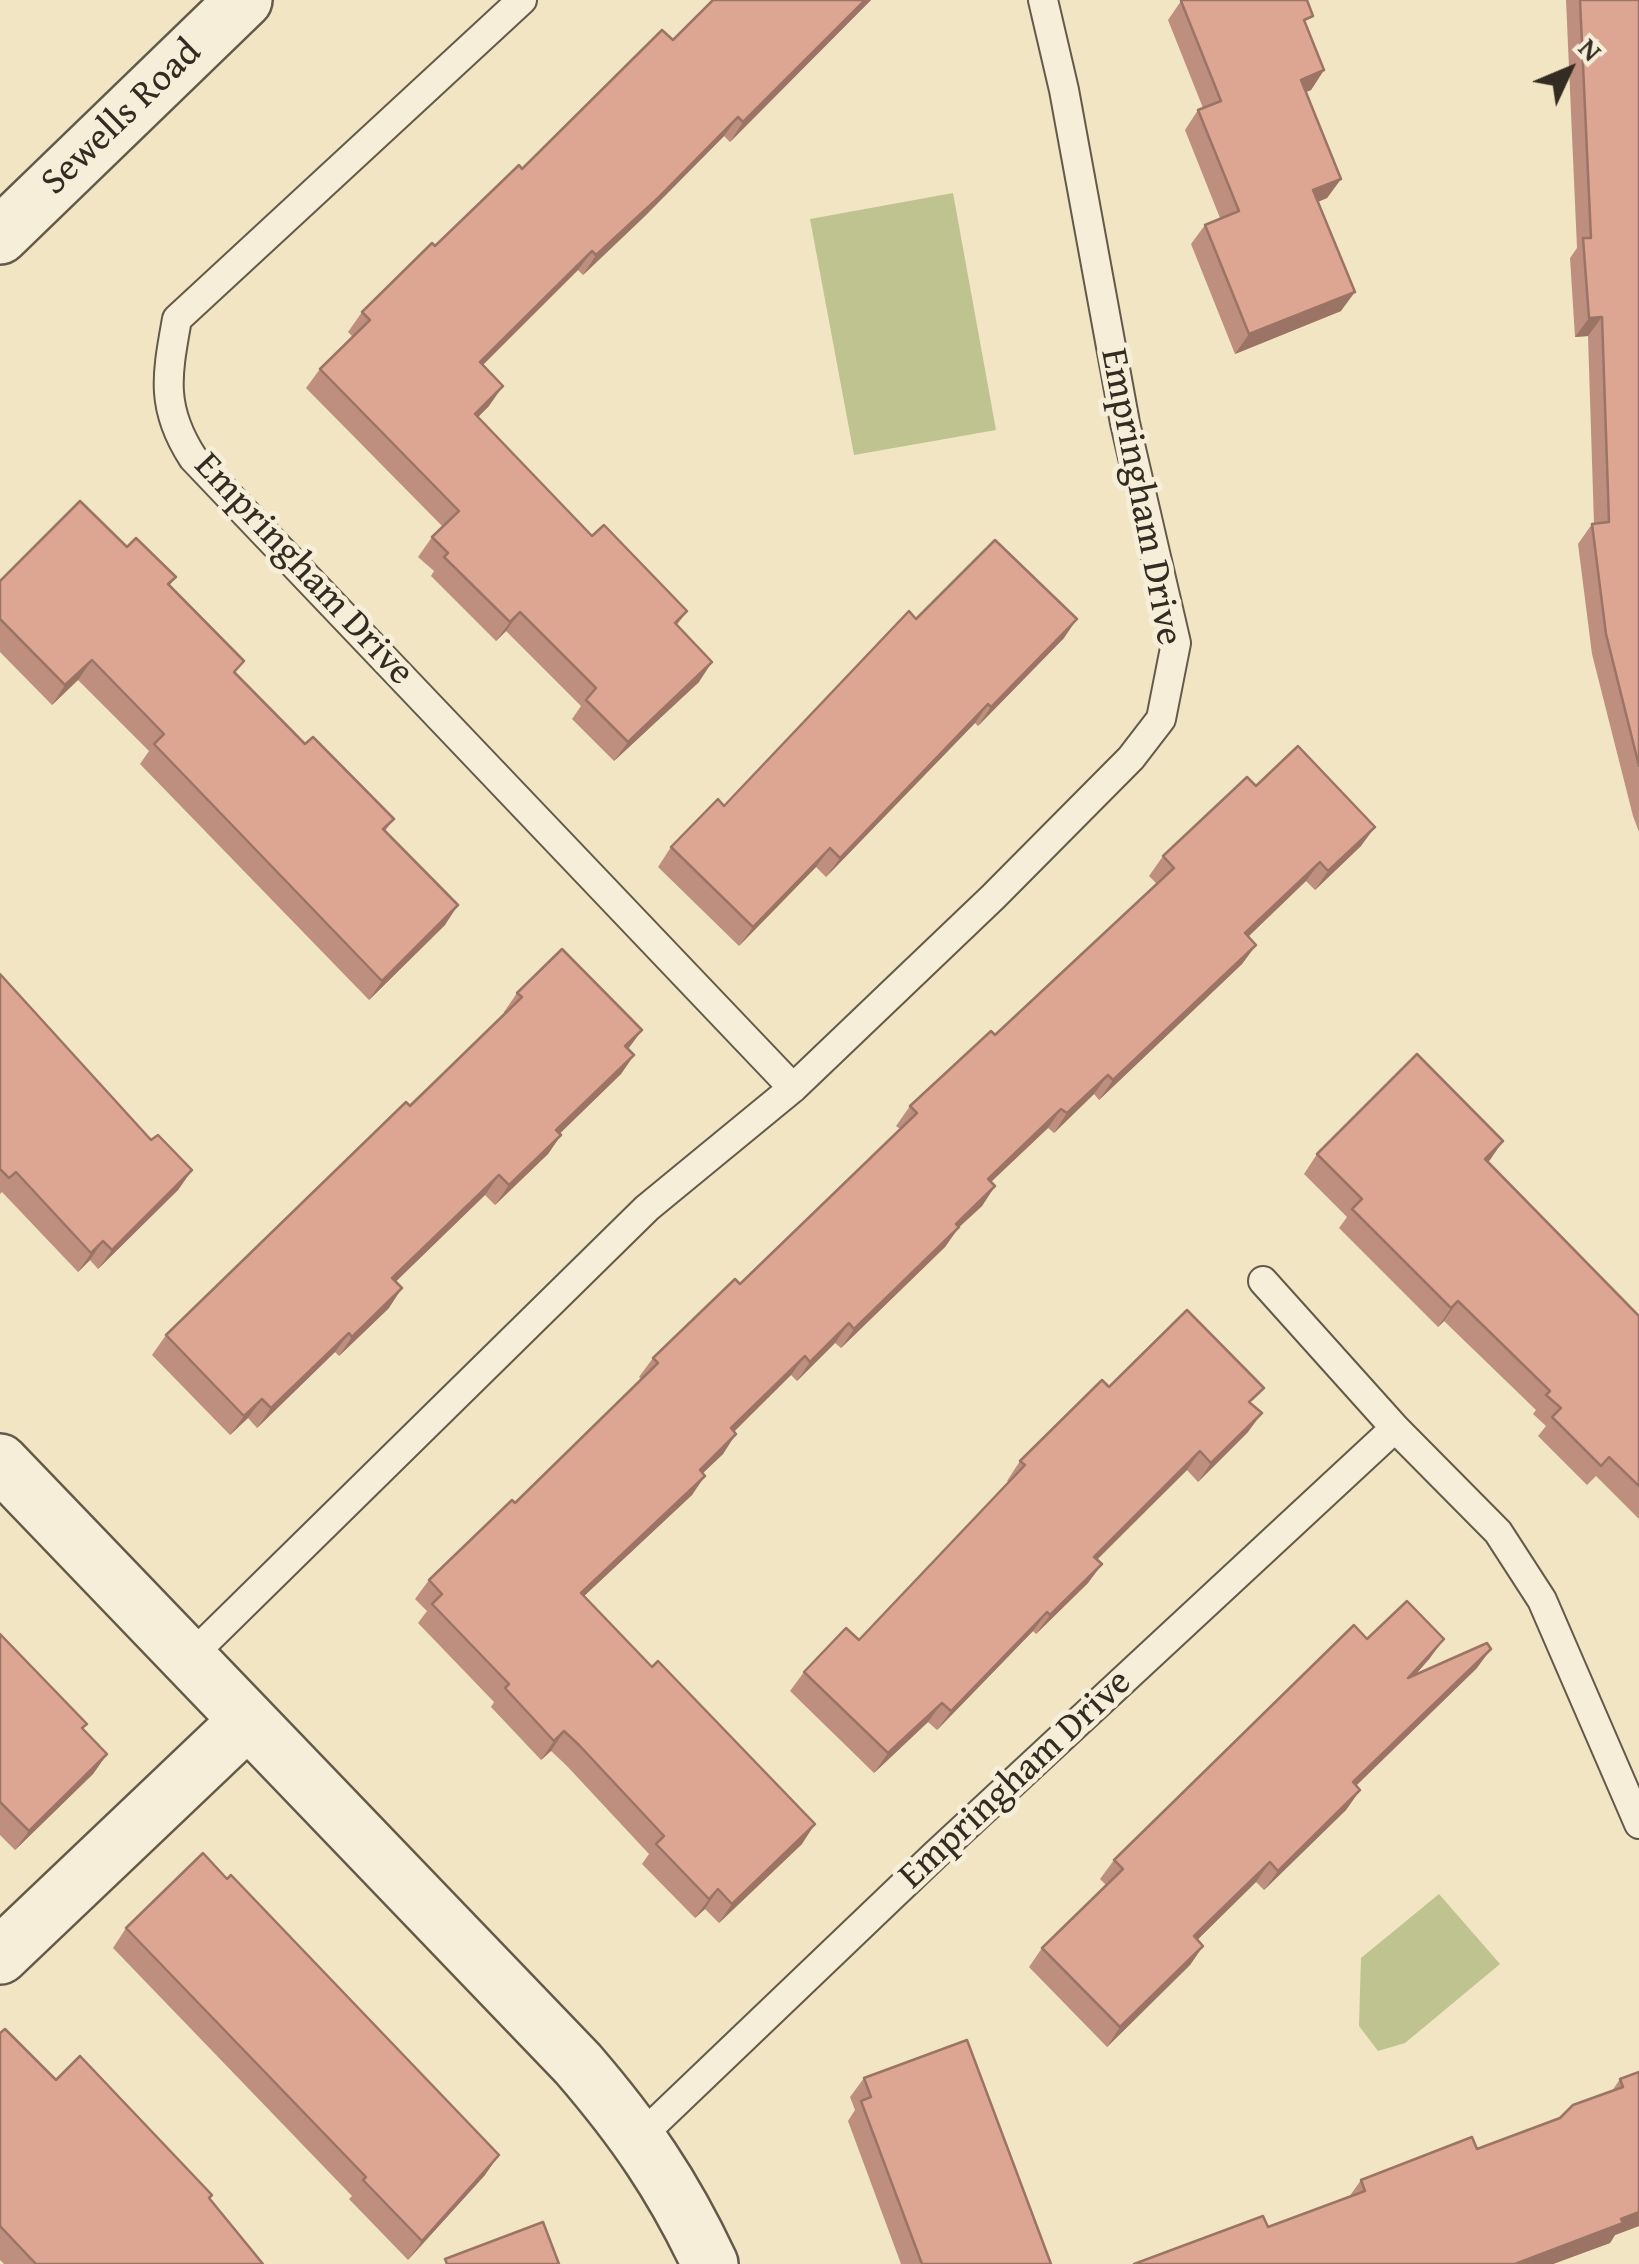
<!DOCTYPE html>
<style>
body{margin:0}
#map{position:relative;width:1639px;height:2264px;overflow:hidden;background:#f1e5c3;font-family:"Gentium Book Plus",serif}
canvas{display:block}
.north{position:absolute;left:1519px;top:20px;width:100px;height:100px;-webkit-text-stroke:8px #f6eed8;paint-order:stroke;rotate:46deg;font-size:28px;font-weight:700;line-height:40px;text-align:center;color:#342c22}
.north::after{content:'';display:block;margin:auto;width:35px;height:45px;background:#342c22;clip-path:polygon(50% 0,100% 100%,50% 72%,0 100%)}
</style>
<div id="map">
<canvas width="1639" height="2264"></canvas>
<div class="north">N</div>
</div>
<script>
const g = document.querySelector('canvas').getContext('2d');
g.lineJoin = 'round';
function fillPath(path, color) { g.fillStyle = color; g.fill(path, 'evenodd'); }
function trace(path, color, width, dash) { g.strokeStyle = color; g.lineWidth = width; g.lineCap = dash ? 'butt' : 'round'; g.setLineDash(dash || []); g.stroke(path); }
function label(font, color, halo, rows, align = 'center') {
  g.font = font + ' "Gentium Book Plus",serif'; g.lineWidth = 10; g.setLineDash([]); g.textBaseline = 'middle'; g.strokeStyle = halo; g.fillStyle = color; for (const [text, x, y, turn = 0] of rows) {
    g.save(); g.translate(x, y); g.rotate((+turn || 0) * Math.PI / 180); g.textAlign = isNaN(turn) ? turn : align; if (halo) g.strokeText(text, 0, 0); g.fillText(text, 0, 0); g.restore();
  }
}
fillPath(new Path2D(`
 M 953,193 L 996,430 L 854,455 L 810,219 Z
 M 1439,1894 L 1500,1964 L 1405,2043 L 1378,2051 L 1359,2026 L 1361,1958 Z`), '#bec390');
const service = new Path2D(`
 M 522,0 L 177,319 C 167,375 160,407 193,458 L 793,1088
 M 1263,1281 L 1395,1428 L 1498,1532 L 1542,1600 L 1639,1824
 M 188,1659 L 647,1208 L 793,1088 L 993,897 L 1131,758 L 1161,719 L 1176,643 L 1125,423 L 1064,90 L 1043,0
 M 640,2137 L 935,1855 L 1395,1428`);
const minor = new Path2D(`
 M 0,1462 L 578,2064 C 634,2129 673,2185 710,2264
 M 0,1956 L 247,1721`);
const tertiary = new Path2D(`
 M 0,236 L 244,0`);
trace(service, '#635a4a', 32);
trace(minor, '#635a4a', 60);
trace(tertiary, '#635a4a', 60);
trace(service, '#f6eed8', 28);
trace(minor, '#f6eed8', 55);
trace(tertiary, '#f6eed8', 55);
fillPath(new Path2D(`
 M 871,0 L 730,142 L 724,136 L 645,216 L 583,275 L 578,270 L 482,365 L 489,406 L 478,417 L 592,536 L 687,611 L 677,625 L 699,682 L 614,761 L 572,719 L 581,706 L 506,631 L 496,641 L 431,576 L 434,571 L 418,557 L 432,537 L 443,527 L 306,388 L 320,369 L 353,337 L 348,332 L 362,312 L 522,169 L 673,40 Z
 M 1566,0 L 1639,0 L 1639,832 L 1633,816 L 1592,654 L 1578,544 L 1592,524 L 1594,524 L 1588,336 L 1575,337 L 1570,258 L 1577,248 Z
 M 1181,1 L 1306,25 L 1324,70 L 1311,90 L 1306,92 L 1341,179 L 1327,198 L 1318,202 L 1341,311 L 1235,354 L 1191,244 L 1205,225 L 1220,218 L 1185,130 L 1198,110 L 1203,108 L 1168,20 Z
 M 176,577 L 170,585 L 235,673 L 305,744 L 394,819 L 385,831 L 445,925 L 369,1000 L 140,764 L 149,751 L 78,680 L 52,705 L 0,652 L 0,581 Z
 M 916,619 L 1064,638 L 978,726 L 975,723 L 826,877 L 816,867 L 739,946 L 658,867 L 671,847 L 724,806 Z
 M 1256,786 L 1361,846 L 1315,890 L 1306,881 L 1248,937 L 1256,945 L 1242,964 L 1099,1100 L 1094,1094 L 1054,1133 L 1048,1128 L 991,1182 L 995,1186 L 982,1206 L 959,1227 L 945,1247 L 841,1348 L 835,1343 L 797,1381 L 791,1375 L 734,1432 L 723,1454 L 703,1473 L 692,1495 L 584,1596 L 802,1844 L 719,1923 L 705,1909 L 695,1918 L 642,1864 L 649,1854 L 566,1765 L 551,1751 L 541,1760 L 491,1707 L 494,1702 L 418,1623 L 427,1611 L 415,1599 L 429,1580 L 515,1503 L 642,1380 L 639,1377 L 653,1358 L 740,1284 L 900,1129 L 896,1126 L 910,1106 L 995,1035 L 1157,884 L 1149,876 L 1163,856 Z
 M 0,974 L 151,1140 L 192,1170 L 178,1190 L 98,1269 L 90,1260 L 78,1272 L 2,1192 L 0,1194 Z
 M 517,993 L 642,1030 L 628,1049 L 634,1055 L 621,1074 L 560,1133 L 561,1135 L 548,1154 L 495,1205 L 485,1195 L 396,1281 L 389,1308 L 339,1356 L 335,1352 L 257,1428 L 248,1418 L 230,1435 L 152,1355 L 166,1335 L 505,1014 L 504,1012 Z
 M 1317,1154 L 1488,1162 L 1639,1316 L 1639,1519 L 1596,1476 L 1587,1485 L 1538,1436 L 1546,1426 L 1533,1414 L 1536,1410 L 1444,1321 L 1438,1327 L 1339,1228 L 1347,1217 L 1304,1174 Z
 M 1109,1387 L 1252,1405 L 1248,1432 L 1198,1482 L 1187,1470 L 1097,1560 L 1102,1564 L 1088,1583 L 1036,1634 L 1033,1631 L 937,1730 L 928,1722 L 874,1773 L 790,1691 L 804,1672 L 859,1640 L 1009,1482 L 1007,1481 L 1020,1461 Z
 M 0,1634 L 83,1729 L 107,1754 L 93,1774 L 15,1850 L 0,1835 Z
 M 1367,1639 L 1430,1658 L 1415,1675 L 1477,1668 L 1356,1786 L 1360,1790 L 1346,1810 L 1264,1890 L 1256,1882 L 1197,1940 L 1203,1946 L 1190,1965 L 1107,2047 L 1029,1967 L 1042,1948 L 1106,1885 L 1100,1879 L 1114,1860 Z
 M 126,1928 L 485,2175 L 408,2260 L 349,2199 L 352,2196 L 113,1948 Z
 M 0,2033 L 56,2080 L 210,2199 L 263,2264 L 4,2264 L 0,2260 Z
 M 1639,2072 L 1639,2226 L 1615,2235 L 1610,2243 L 1553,2264 L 1134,2264 L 1268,2227 L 1349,2197 L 1361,2180 L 1477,2149 L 1560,2118 L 1612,2091 L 1620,2079 Z
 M 864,2078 L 1051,2264 L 901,2264 L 848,2121 L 855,2110 L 850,2097 Z`), '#be8f7e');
fillPath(new Path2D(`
 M 865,0 L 871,0 L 730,142 L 743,122 Z
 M 1324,70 L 1311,90 L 1287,100 L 1301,80 Z
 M 738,117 L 724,136 L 645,216 L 583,275 L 596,255 Z
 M 1341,179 L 1327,198 L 1299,209 L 1313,190 Z
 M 592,251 L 578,270 L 466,382 L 480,362 Z
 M 1355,292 L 1341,311 L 1235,354 L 1249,334 Z
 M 1602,317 L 1588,336 L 1575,337 L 1589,318 Z
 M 503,386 L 489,406 L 461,434 L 475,414 Z
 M 520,612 L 506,631 L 496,641 L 510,622 Z
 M 1077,619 L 1064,638 L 978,726 L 991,707 Z
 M 92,660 L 78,680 L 52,705 L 65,685 Z
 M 712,662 L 699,682 L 614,761 L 628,742 Z
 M 988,704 L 975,723 L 826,877 L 840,858 Z
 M 1375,827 L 1361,846 L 1315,890 L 1328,871 Z
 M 830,848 L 816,867 L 739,946 L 753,927 Z
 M 1320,862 L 1306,881 L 1231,953 L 1245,933 Z
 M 458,905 L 445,925 L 369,1000 L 382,981 Z
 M 1256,945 L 1242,964 L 1099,1100 L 1113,1080 Z
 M 642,1030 L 628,1049 L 625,1046 Z
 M 634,1055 L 621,1074 L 543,1150 L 556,1130 Z
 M 1108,1075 L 1094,1094 L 1054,1133 L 1067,1113 Z
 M 1061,1109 L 1048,1128 L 974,1198 L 988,1179 Z
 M 561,1135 L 548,1154 L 495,1205 L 509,1185 Z
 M 1503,1141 L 1490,1160 L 1471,1178 L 1485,1159 Z
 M 192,1170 L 178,1190 L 98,1269 L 112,1250 Z
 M 499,1175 L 485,1195 L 379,1298 L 392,1278 Z
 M 995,1186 L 982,1206 L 942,1243 L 956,1224 Z
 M 959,1227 L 945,1247 L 841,1348 L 854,1329 Z
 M 103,1241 L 90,1260 L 78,1272 L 91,1253 Z
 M 402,1288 L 389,1308 L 339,1356 L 352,1337 Z
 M 1458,1301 L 1444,1321 L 1438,1327 L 1451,1308 Z
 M 849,1323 L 835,1343 L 797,1381 L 810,1362 Z
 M 349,1333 L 335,1352 L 257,1428 L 271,1408 Z
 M 805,1356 L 791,1375 L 717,1448 L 731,1428 Z
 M 262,1399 L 248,1418 L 230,1435 L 244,1416 Z
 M 1262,1413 L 1248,1432 L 1198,1482 L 1211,1463 Z
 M 736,1434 L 723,1454 L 686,1489 L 700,1470 Z
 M 1200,1451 L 1187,1470 L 1080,1576 L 1094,1557 Z
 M 705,1476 L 692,1495 L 567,1612 L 581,1593 Z
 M 1102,1564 L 1088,1583 L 1036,1634 L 1050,1615 Z
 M 1047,1612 L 1033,1631 L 937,1730 L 951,1711 Z
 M 1444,1639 L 1430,1658 L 1395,1698 L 1408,1678 Z
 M 1491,1649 L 1477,1668 L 1339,1802 L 1353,1782 Z
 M 942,1703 L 928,1722 L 874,1773 L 888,1753 Z
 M 564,1731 L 551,1751 L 541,1760 L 554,1741 Z
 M 107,1754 L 93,1774 L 15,1850 L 29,1831 Z
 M 1360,1790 L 1346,1810 L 1264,1890 L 1278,1871 Z
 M 815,1824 L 802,1844 L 719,1923 L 732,1904 Z
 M 1270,1862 L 1256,1882 L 1181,1956 L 1194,1936 Z
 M 718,1889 L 705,1909 L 695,1918 L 709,1899 Z
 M 1203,1946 L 1190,1965 L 1107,2047 L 1120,2027 Z
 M 499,2155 L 485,2175 L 408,2260 L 422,2241 Z
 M 1639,2212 L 1639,2226 L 1615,2235 L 1610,2243 L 1553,2264 L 1515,2264 Z`), '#9b7466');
const building = new Path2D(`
 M 713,0 L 865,0 L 743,122 L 738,117 L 659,197 L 596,255 L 592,251 L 480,362 L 503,386 L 475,414 L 592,536 L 604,525 L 687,611 L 675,623 L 712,662 L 628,742 L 586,700 L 596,688 L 520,612 L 510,622 L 444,557 L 448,553 L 432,537 L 459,511 L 320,369 L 370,320 L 362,312 L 432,243 L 435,246 L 519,165 L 522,169 L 662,30 L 673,40 Z
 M 1183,0 L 1307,0 L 1313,16 L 1304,20 L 1324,70 L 1301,80 L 1341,179 L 1313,190 L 1355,292 L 1249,334 L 1205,225 L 1239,211 L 1198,110 L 1221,101 L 1181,1 Z
 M 1580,0 L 1639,0 L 1639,766 L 1606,634 L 1592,524 L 1609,522 L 1602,317 L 1589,318 L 1583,238 L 1591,238 Z
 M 80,501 L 127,547 L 136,538 L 176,577 L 168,584 L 244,661 L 234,672 L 305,744 L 313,737 L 394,819 L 383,829 L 458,905 L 382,981 L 154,744 L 164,734 L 92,660 L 65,685 L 0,619 L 0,581 Z
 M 995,540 L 1077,619 L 991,707 L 988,704 L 840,858 L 830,848 L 753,927 L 671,847 L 718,799 L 724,806 L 909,611 L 916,619 Z
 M 1298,746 L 1375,827 L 1328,871 L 1320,862 L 1245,933 L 1256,945 L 1113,1080 L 1108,1075 L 1067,1113 L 1061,1109 L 988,1179 L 995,1186 L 956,1224 L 959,1227 L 854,1329 L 849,1323 L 810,1362 L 805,1356 L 731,1428 L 736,1434 L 700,1470 L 705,1476 L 581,1593 L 652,1667 L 658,1661 L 815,1824 L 732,1904 L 718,1889 L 709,1899 L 656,1844 L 664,1836 L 579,1745 L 564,1731 L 554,1741 L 505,1688 L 509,1684 L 432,1604 L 442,1594 L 429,1580 L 512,1500 L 515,1503 L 658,1363 L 653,1358 L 735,1279 L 740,1284 L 917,1113 L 910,1106 L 991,1031 L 995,1035 L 1174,868 L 1163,856 L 1247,777 L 1256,786 Z
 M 562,949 L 642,1030 L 625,1046 L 634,1055 L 556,1130 L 561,1135 L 509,1185 L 499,1175 L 392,1278 L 402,1288 L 352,1337 L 349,1333 L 271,1408 L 262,1399 L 244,1416 L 166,1335 L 406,1102 L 410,1106 L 522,997 L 517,993 Z
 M 0,974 L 151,1140 L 158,1135 L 192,1170 L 112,1250 L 103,1241 L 91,1253 L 16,1172 L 9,1178 L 0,1169 Z
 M 1417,1054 L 1503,1141 L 1485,1159 L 1639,1316 L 1639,1486 L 1609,1457 L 1601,1466 L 1552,1417 L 1561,1408 L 1546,1395 L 1550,1391 L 1458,1301 L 1451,1308 L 1352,1209 L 1362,1199 L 1317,1154 Z
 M 1187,1310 L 1264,1388 L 1249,1402 L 1262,1413 L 1211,1463 L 1200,1451 L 1094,1557 L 1102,1564 L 1050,1615 L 1047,1612 L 951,1711 L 942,1703 L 888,1753 L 804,1672 L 846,1628 L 859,1640 L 1025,1465 L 1020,1461 L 1102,1380 L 1109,1387 Z
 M 1407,1601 L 1444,1639 L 1408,1678 L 1487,1643 L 1491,1649 L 1353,1782 L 1360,1790 L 1278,1871 L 1270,1862 L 1194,1936 L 1203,1946 L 1120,2027 L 1042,1948 L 1123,1869 L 1114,1860 L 1354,1625 L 1367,1639 Z
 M 0,1634 L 87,1724 L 82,1728 L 107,1754 L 29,1831 L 0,1802 Z
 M 203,1853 L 227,1879 L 231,1875 L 499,2155 L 422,2241 L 363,2180 L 366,2177 L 126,1928 Z
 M 5,2029 L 56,2080 L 80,2056 L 212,2195 L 209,2198 L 263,2264 L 36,2264 L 0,2226 L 0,2033 Z
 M 967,2040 L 1051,2264 L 922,2264 L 861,2101 L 871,2097 L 864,2078 Z
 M 1639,2072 L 1639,2212 L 1621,2219 L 1623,2223 L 1515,2264 L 1134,2264 L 1263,2216 L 1268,2227 L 1365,2191 L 1361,2180 L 1472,2137 L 1477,2149 L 1560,2118 L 1573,2105 L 1623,2087 L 1620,2079 Z
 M 543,2222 L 559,2264 L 447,2264 L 445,2259 Z`);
fillPath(building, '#dda692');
trace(building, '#9b7466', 2.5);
label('38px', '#342c22', '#f6eed8', [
 ["Sewells Road",122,118,-44],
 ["Empringham Drive",1140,497,79],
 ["Empringham Drive",303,570,47],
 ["Empringham Drive",1016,1780,-43]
]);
</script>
